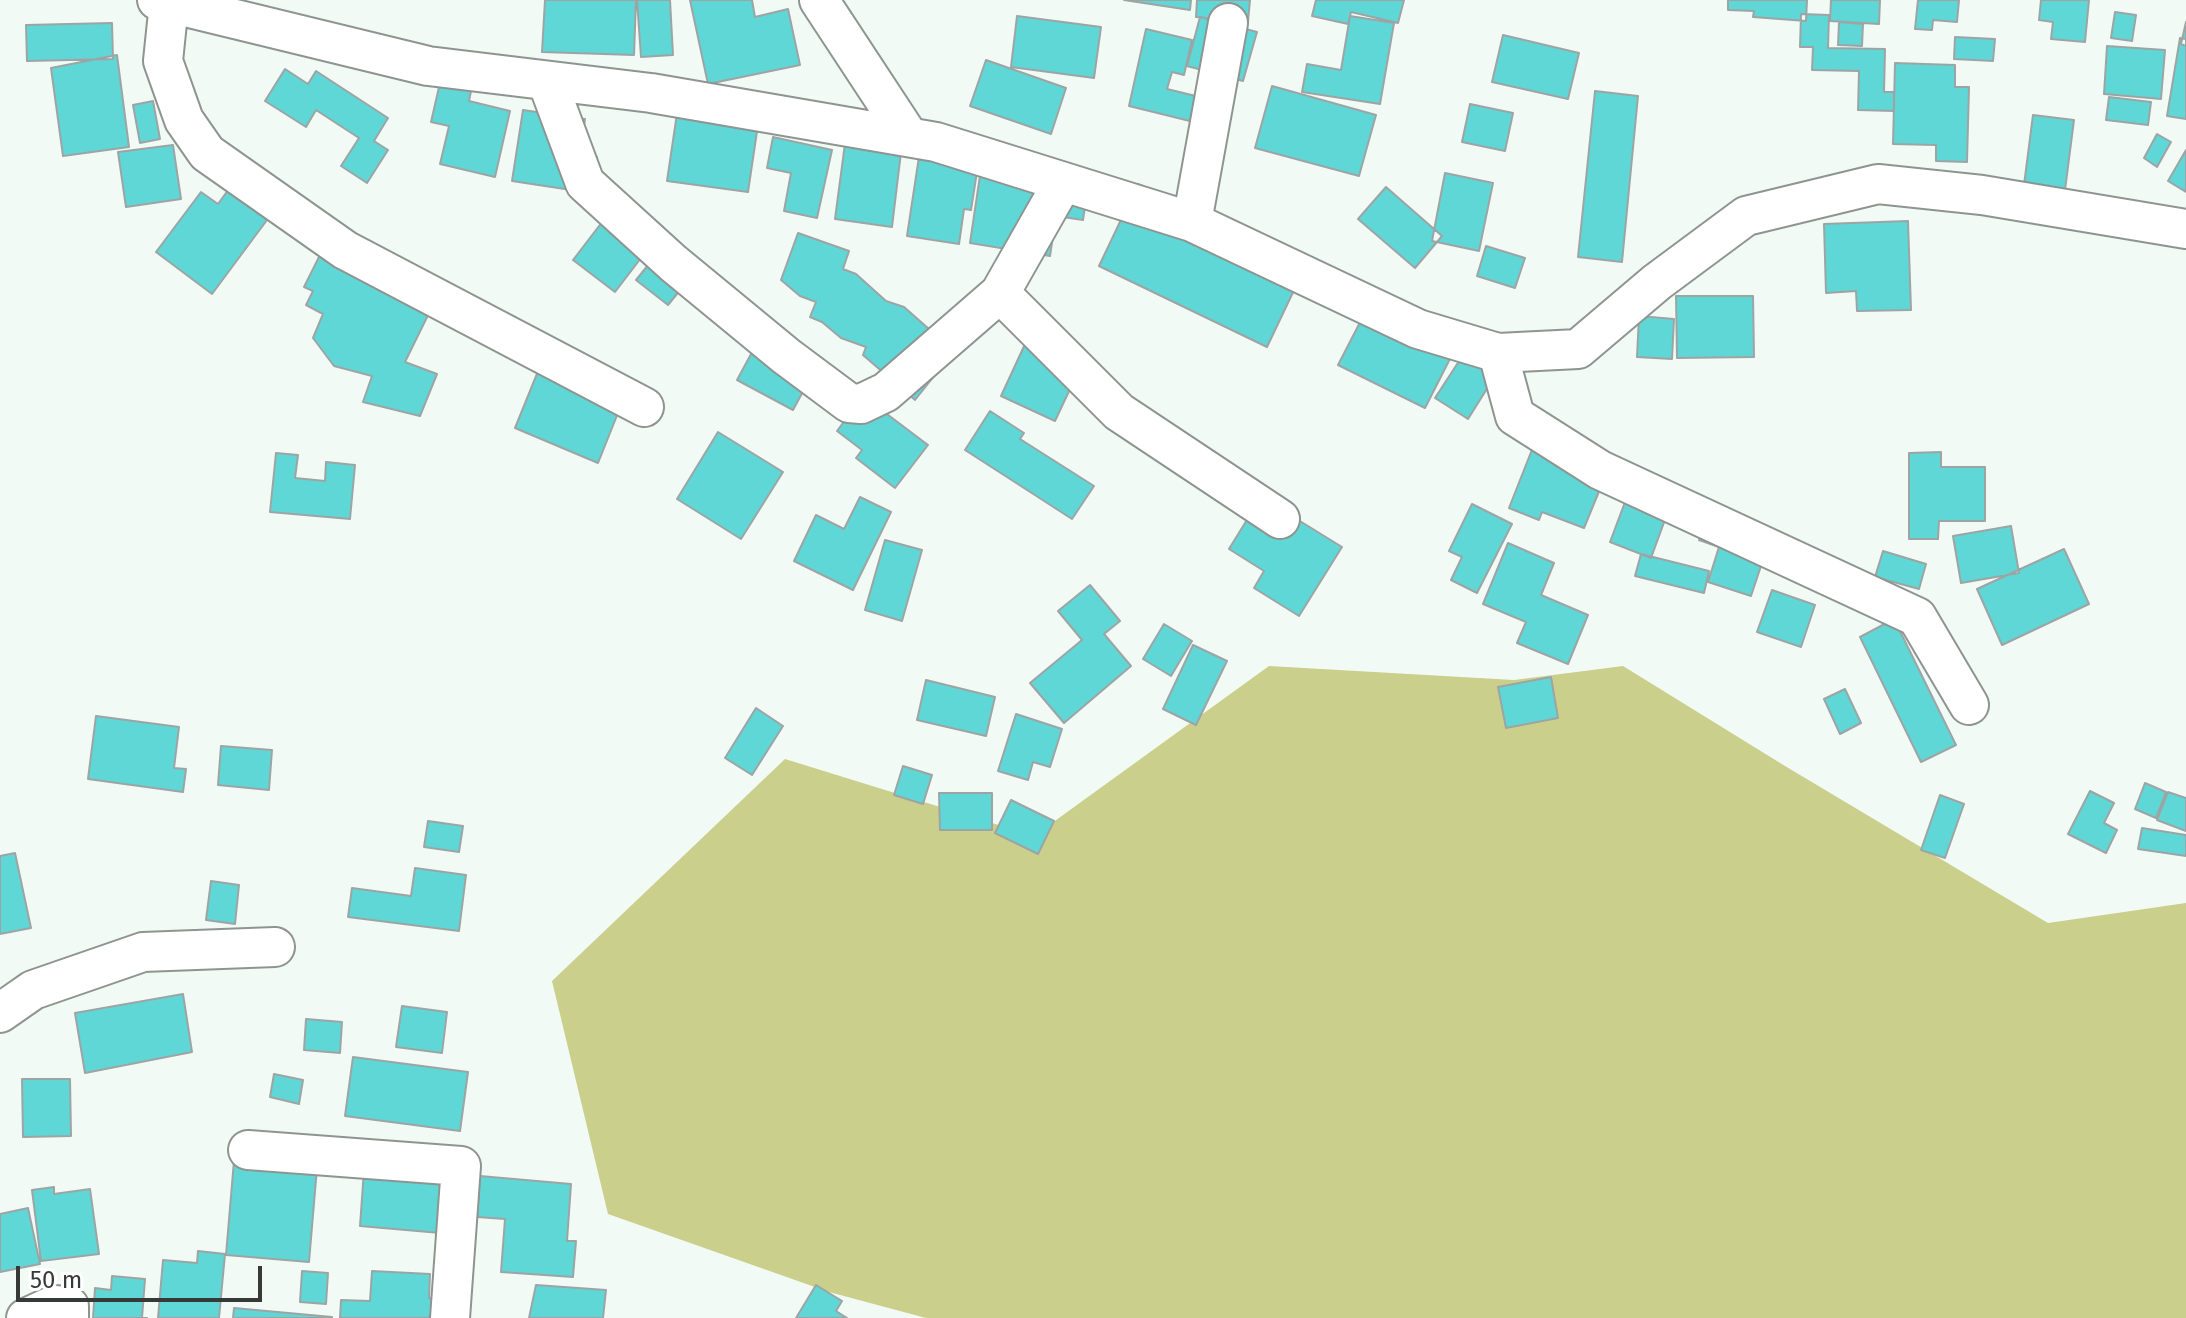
<!DOCTYPE html>
<style>
body{margin:0}
#map{position:relative;width:2186px;height:1318px;overflow:hidden;background:#f2faf6;font-family:"Fira Sans",sans-serif}
canvas{display:block}
.scale{position:absolute;left:16px;top:1266px;width:246px;height:36px;box-sizing:border-box;border:4px solid #363937;border-top:0;padding-left:10px;font-size:24px;line-height:28px;white-space:nowrap;color:#363937;-webkit-text-stroke:6px #fff;paint-order:stroke}
</style>
<div id="map">
<canvas width="2186" height="1318"></canvas>
<div class="scale">50 m</div>
</div>
<script>
const g = document.querySelector('canvas').getContext('2d');
g.lineJoin = 'round';
function fillPath(path, color) { g.fillStyle = color; g.fill(path, 'evenodd'); }
function trace(path, color, width, dash) { g.strokeStyle = color; g.lineWidth = width; g.lineCap = dash ? 'butt' : 'round'; g.setLineDash(dash || []); g.stroke(path); }
fillPath(new Path2D(`
 M 1269,666 L 1514,680 L 1623,666 L 1785,766 L 2048,923 L 2186,903 L 2186,1318 L 926,1318 L 829,1292 L 608,1214 L 552,981 L 785,759 L 1034,836 Z`), '#cbcf8c');
const building = new Path2D(`
 M 545,0 L 636,0 L 634,55 L 542,52 Z
 M 637,0 L 670,0 L 673,55 L 641,57 Z
 M 690,0 L 752,0 L 755,17 L 788,9 L 800,65 L 708,84 Z
 M 1124,0 L 1191,0 L 1190,10 Z
 M 1197,0 L 1250,0 L 1248,22 L 1196,17 Z
 M 1316,0 L 1404,0 L 1398,23 L 1351,12 L 1348,24 L 1312,16 Z
 M 1728,0 L 1807,0 L 1806,21 L 1753,17 L 1754,11 L 1728,10 Z
 M 1831,0 L 1880,0 L 1879,24 L 1830,21 Z
 M 1918,0 L 1959,0 L 1957,22 L 1933,20 L 1932,30 L 1915,29 Z
 M 2041,0 L 2089,0 L 2085,42 L 2051,39 L 2053,22 L 2039,20 Z
 M 2115,12 L 2136,15 L 2132,41 L 2111,38 Z
 M 1801,14 L 1829,15 L 1828,48 L 1885,49 L 1884,92 L 1894,92 L 1894,111 L 1858,110 L 1859,71 L 1812,70 L 1813,47 L 1800,47 Z
 M 1017,16 L 1101,27 L 1094,78 L 1011,67 Z
 M 1350,16 L 1394,23 L 1380,104 L 1302,92 L 1307,64 L 1341,70 Z
 M 1200,17 L 1257,32 L 1243,81 L 1187,66 Z
 M 1839,22 L 1863,24 L 1862,46 L 1838,45 Z
 M 2186,22 L 2186,46 L 2181,44 Z
 M 112,23 L 113,59 L 27,61 L 26,25 Z
 M 1146,29 L 1192,40 L 1184,75 L 1172,72 L 1167,89 L 1204,98 L 1198,123 L 1129,106 Z
 M 1503,35 L 1579,53 L 1568,99 L 1492,82 Z
 M 1955,37 L 1995,39 L 1993,61 L 1954,59 Z
 M 2180,38 L 2186,39 L 2186,119 L 2167,116 Z
 M 2107,46 L 2165,50 L 2161,99 L 2104,94 Z
 M 117,55 L 129,147 L 63,156 L 51,68 Z
 M 986,60 L 1066,88 L 1051,134 L 970,106 Z
 M 1895,63 L 1955,65 L 1955,87 L 1969,87 L 1967,162 L 1936,161 L 1936,145 L 1893,144 Z
 M 285,69 L 308,84 L 316,71 L 388,118 L 374,141 L 388,150 L 367,183 L 341,166 L 359,138 L 316,110 L 306,127 L 265,101 Z
 M 442,74 L 473,81 L 469,101 L 510,111 L 495,177 L 440,164 L 449,126 L 431,122 Z
 M 1272,86 L 1376,115 L 1359,176 L 1255,148 Z
 M 1595,91 L 1638,96 L 1622,262 L 1578,257 Z
 M 2109,97 L 2151,102 L 2148,125 L 2106,120 Z
 M 679,100 L 760,111 L 748,192 L 667,181 Z
 M 153,101 L 160,139 L 140,143 L 133,105 Z
 M 1470,104 L 1513,113 L 1505,151 L 1462,142 Z
 M 523,110 L 585,119 L 580,154 L 597,157 L 591,193 L 512,181 Z
 M 2033,115 L 2074,120 L 2065,190 L 2024,185 Z
 M 2157,134 L 2171,142 L 2157,167 L 2144,158 Z
 M 846,136 L 902,144 L 892,227 L 835,219 Z
 M 773,137 L 832,150 L 817,218 L 784,211 L 791,173 L 767,168 Z
 M 173,145 L 181,199 L 126,207 L 118,152 Z
 M 920,150 L 979,159 L 971,210 L 964,209 L 959,244 L 907,236 Z
 M 2186,150 L 2186,192 L 2168,181 Z
 M 982,162 L 1089,178 L 1083,220 L 1056,216 L 1050,256 L 970,243 Z
 M 1445,173 L 1493,183 L 1479,251 L 1432,241 Z
 M 1138,184 L 1306,265 L 1267,347 L 1099,266 Z
 M 231,186 L 270,216 L 212,294 L 156,252 L 201,192 L 218,204 Z
 M 1386,187 L 1442,236 L 1415,268 L 1358,219 Z
 M 622,196 L 664,228 L 615,292 L 573,260 Z
 M 1908,221 L 1911,310 L 1857,311 L 1856,291 L 1826,293 L 1824,224 Z
 M 798,233 L 849,251 L 843,269 L 856,274 L 886,301 L 904,307 L 954,351 L 915,400 L 863,355 L 866,347 L 841,338 L 822,322 L 810,317 L 816,302 L 800,296 L 781,280 Z
 M 667,242 L 698,268 L 668,305 L 636,280 Z
 M 1486,246 L 1525,258 L 1515,288 L 1477,276 Z
 M 323,249 L 433,305 L 405,362 L 437,374 L 420,416 L 363,402 L 372,376 L 334,366 L 313,338 L 323,314 L 306,305 L 313,291 L 304,287 Z
 M 1676,296 L 1753,296 L 1754,357 L 1677,358 Z
 M 1370,303 L 1456,347 L 1425,408 L 1338,365 Z
 M 1639,316 L 1674,319 L 1672,359 L 1637,357 Z
 M 1032,329 L 1086,355 L 1055,421 L 1001,396 Z
 M 764,330 L 820,360 L 793,410 L 737,380 Z
 M 545,354 L 628,388 L 598,463 L 515,428 Z
 M 1463,355 L 1495,376 L 1468,419 L 1435,398 Z
 M 863,396 L 928,445 L 895,488 L 856,458 L 862,450 L 837,431 Z
 M 990,411 L 1024,433 L 1020,439 L 1094,486 L 1072,519 L 965,450 Z
 M 718,432 L 783,472 L 741,539 L 677,499 Z
 M 1535,442 L 1607,472 L 1584,528 L 1542,512 L 1539,520 L 1509,508 Z
 M 1941,452 L 1941,467 L 1985,467 L 1985,521 L 1939,521 L 1938,539 L 1909,539 L 1909,453 Z
 M 276,453 L 298,455 L 295,478 L 325,481 L 326,462 L 355,465 L 350,519 L 270,512 Z
 M 860,497 L 891,512 L 853,590 L 794,561 L 816,515 L 844,529 Z
 M 1261,497 L 1342,547 L 1299,616 L 1254,588 L 1264,571 L 1229,549 Z
 M 1625,502 L 1666,517 L 1651,558 L 1610,542 Z
 M 1472,504 L 1512,524 L 1477,593 L 1451,580 L 1462,557 L 1449,551 Z
 M 1707,517 L 1770,539 L 1751,596 L 1708,582 L 1719,547 L 1699,540 Z
 M 2011,526 L 2019,573 L 1961,583 L 1953,536 Z
 M 885,540 L 922,550 L 902,621 L 865,610 Z
 M 1508,543 L 1554,563 L 1541,595 L 1588,615 L 1568,664 L 1517,643 L 1526,622 L 1483,604 Z
 M 2064,549 L 2089,604 L 2002,645 L 1977,589 Z
 M 1883,551 L 1926,564 L 1919,589 L 1875,577 Z
 M 1641,554 L 1709,571 L 1704,593 L 1635,576 Z
 M 1090,585 L 1120,621 L 1104,634 L 1131,666 L 1064,723 L 1030,683 L 1082,640 L 1058,611 Z
 M 1772,590 L 1815,605 L 1801,647 L 1757,632 Z
 M 1894,619 L 1956,745 L 1921,762 L 1860,637 Z
 M 1164,624 L 1192,641 L 1171,676 L 1143,659 Z
 M 1193,645 L 1227,661 L 1196,725 L 1163,709 Z
 M 1551,677 L 1558,718 L 1506,728 L 1498,687 Z
 M 926,680 L 995,697 L 986,736 L 917,720 Z
 M 1845,689 L 1861,723 L 1840,734 L 1824,699 Z
 M 756,708 L 783,726 L 752,775 L 725,758 Z
 M 1016,714 L 1062,729 L 1050,767 L 1033,762 L 1028,780 L 998,771 Z
 M 96,716 L 179,727 L 174,768 L 186,769 L 183,792 L 88,779 Z
 M 221,746 L 272,750 L 269,790 L 218,785 Z
 M 903,766 L 932,775 L 923,804 L 894,795 Z
 M 2145,783 L 2166,792 L 2156,818 L 2135,809 Z
 M 2090,791 L 2114,803 L 2104,823 L 2117,830 L 2106,853 L 2068,834 Z
 M 2168,792 L 2186,798 L 2186,831 L 2157,820 Z
 M 939,793 L 992,793 L 992,830 L 940,830 Z
 M 1940,795 L 1964,804 L 1945,858 L 1921,850 Z
 M 1011,800 L 1054,821 L 1038,854 L 995,833 Z
 M 428,821 L 463,826 L 459,852 L 424,847 Z
 M 2142,828 L 2186,835 L 2186,856 L 2138,849 Z
 M 15,853 L 31,928 L 0,934 L 0,856 Z
 M 415,868 L 466,875 L 459,931 L 348,917 L 352,888 L 411,896 Z
 M 211,881 L 239,885 L 235,924 L 206,920 Z
 M 183,994 L 192,1052 L 85,1073 L 75,1013 Z
 M 402,1006 L 447,1012 L 442,1053 L 396,1047 Z
 M 306,1019 L 342,1022 L 340,1053 L 304,1050 Z
 M 353,1057 L 468,1072 L 460,1131 L 345,1116 Z
 M 274,1074 L 303,1080 L 299,1104 L 270,1097 Z
 M 22,1079 L 70,1079 L 71,1136 L 23,1137 Z
 M 236,1137 L 319,1144 L 309,1262 L 226,1255 Z
 M 365,1156 L 445,1174 L 440,1233 L 360,1226 Z
 M 480,1176 L 571,1184 L 567,1241 L 576,1241 L 573,1277 L 501,1272 L 505,1219 L 477,1217 Z
 M 54,1187 L 54,1194 L 90,1189 L 99,1254 L 41,1261 L 32,1190 Z
 M 28,1208 L 40,1264 L 0,1272 L 0,1214 Z
 M 198,1251 L 225,1254 L 219,1318 L 158,1318 L 163,1260 L 197,1263 Z
 M 302,1271 L 328,1273 L 326,1304 L 300,1302 Z
 M 372,1271 L 430,1274 L 429,1298 L 436,1299 L 435,1318 L 340,1318 L 341,1300 L 370,1301 Z
 M 112,1276 L 145,1279 L 142,1318 L 147,1318 L 93,1318 L 95,1288 L 111,1290 Z
 M 536,1285 L 606,1290 L 603,1318 L 529,1318 Z
 M 816,1285 L 842,1301 L 836,1311 L 847,1318 L 796,1318 Z
 M 234,1308 L 332,1317 L 332,1318 L 233,1318 Z`);
fillPath(building, '#5fd7d7');
trace(building, '#9da5a4', 2);
const minor = new Path2D(`
 M 157,0 L 428,66 L 651,93 L 936,142 L 1192,222 L 1418,329 L 1498,353 L 1578,349 L 1657,282 L 1746,216 L 1878,184 L 1982,195 L 2186,229
 M 819,0 L 909,137
 M 169,3 L 163,61 L 184,120 L 207,153 L 345,250 L 644,407
 M 547,81 L 585,183 L 673,263 L 786,356 L 849,403 L 861,404 L 886,392 L 1000,293 L 1063,182
 M 1192,222 L 1228,23
 M 1000,293 L 1119,412 L 1280,519
 M 1498,353 L 1515,416 L 1600,470 L 1917,617 L 1969,705
 M 0,1013 L 33,990 L 143,952 L 275,947
 M 248,1150 L 461,1166 L 450,1318
 M 26,1318 L 54,1305 L 69,1306 L 69,1318`);
trace(minor, '#8e9591', 42);
trace(minor, '#fff', 38);
</script>
